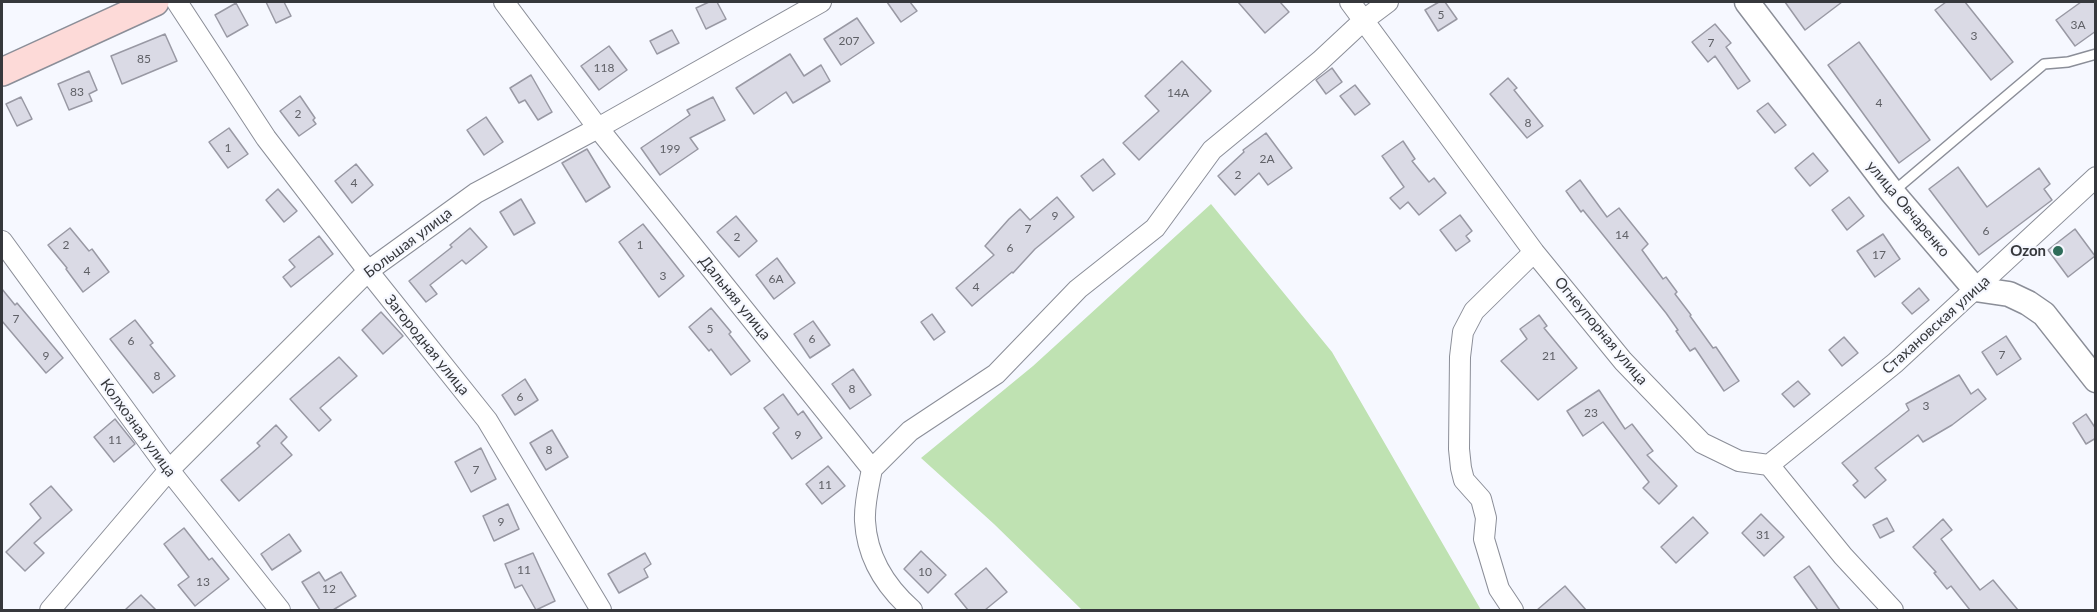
<!DOCTYPE html>
<meta charset="utf-8">
<style>
body{margin:0}
#map{position:relative;width:2097px;height:612px;overflow:hidden;background:#f6f8ff;font-family:Lato,sans-serif}
canvas{display:block}
.frame{position:absolute;inset:0;border:3px solid #36383c;pointer-events:none}
</style>
<div id="map">
<canvas width="2097" height="612"></canvas>
<div class="frame"></div>
</div>
<script>
const g = document.querySelector('canvas').getContext('2d');
g.lineJoin = 'round';
function fillPath(path, color) { g.fillStyle = color; g.fill(path, 'evenodd'); }
function trace(path, color, width, dash) { g.strokeStyle = color; g.lineWidth = width; g.lineCap = dash ? 'butt' : 'round'; g.setLineDash(dash || []); g.stroke(path); }
function label(font, color, halo, rows, align = 'center') {
  g.font = font + ' Lato,sans-serif'; g.lineWidth = 4.5; g.setLineDash([]); g.textBaseline = 'middle'; g.strokeStyle = halo; g.fillStyle = color; for (const [text, x, y, turn = 0] of rows) {
    g.save(); g.translate(x, y); g.rotate((+turn || 0) * Math.PI / 180); g.textAlign = isNaN(turn) ? turn : align; if (halo) g.strokeText(text, 0, 0); g.fillText(text, 0, 0); g.restore();
  }
}
fillPath(new Path2D(`
 M 1211,204 L 1332,352 L 1481,610 L 1082,610 L 994,524 L 921,458 L 1033,366 Z`), '#bfe2b2');
const building = new Path2D(`
 M 266,2 L 284,2 L 291,16 L 276,23 Z
 M 709,2 L 717,2 L 726,19 L 706,29 L 696,8 Z
 M 887,2 L 910,2 L 917,11 L 901,22 Z
 M 1238,2 L 1280,2 L 1289,12 L 1265,33 Z
 M 1439,2 L 1445,2 L 1457,19 L 1438,31 L 1425,10 Z
 M 1785,2 L 1842,2 L 1805,30 Z
 M 1946,2 L 1965,2 L 2013,62 L 1991,80 L 1935,10 Z
 M 2081,2 L 2096,2 L 2096,31 L 2075,46 L 2056,20 Z
 M 236,3 L 248,25 L 227,37 L 215,15 Z
 M 857,18 L 874,43 L 841,65 L 824,39 Z
 M 1715,24 L 1731,43 L 1726,47 L 1750,81 L 1738,89 L 1715,56 L 1708,62 L 1692,42 Z
 M 672,30 L 679,43 L 657,54 L 650,41 Z
 M 165,34 L 177,61 L 122,84 L 111,56 Z
 M 1859,42 L 1930,140 L 1899,163 L 1828,65 Z
 M 609,46 L 627,70 L 599,90 L 581,66 Z
 M 790,54 L 804,76 L 821,65 L 830,81 L 793,103 L 786,92 L 754,114 L 736,88 Z
 M 1182,61 L 1211,91 L 1139,160 L 1123,143 L 1159,111 L 1145,96 Z
 M 1332,68 L 1342,82 L 1326,94 L 1316,80 Z
 M 89,71 L 97,90 L 89,94 L 92,101 L 69,110 L 58,84 Z
 M 531,75 L 552,112 L 538,120 L 525,100 L 519,103 L 510,88 Z
 M 1508,78 L 1517,88 L 1514,90 L 1543,126 L 1527,138 L 1490,94 Z
 M 1355,85 L 1370,104 L 1355,115 L 1340,96 Z
 M 300,96 L 315,118 L 313,120 L 316,124 L 299,136 L 280,111 Z
 M 21,97 L 32,119 L 17,126 L 6,104 Z
 M 713,97 L 725,120 L 690,138 L 698,149 L 660,175 L 641,148 L 690,115 L 687,110 Z
 M 1768,103 L 1786,125 L 1775,133 L 1757,111 Z
 M 486,117 L 503,142 L 484,155 L 467,130 Z
 M 229,128 L 248,154 L 228,168 L 209,142 Z
 M 1266,133 L 1292,168 L 1268,185 L 1259,173 L 1235,195 L 1218,176 L 1244,152 L 1243,150 Z
 M 1403,141 L 1415,159 L 1412,161 L 1429,182 L 1434,178 L 1446,193 L 1419,215 L 1408,202 L 1400,209 L 1390,198 L 1404,187 L 1382,156 Z
 M 587,149 L 610,187 L 586,202 L 562,163 Z
 M 1813,153 L 1828,171 L 1810,186 L 1795,168 Z
 M 1103,159 L 1115,174 L 1093,191 L 1081,176 Z
 M 356,164 L 373,185 L 352,203 L 335,181 Z
 M 1958,167 L 1987,207 L 2039,168 L 2050,184 L 2044,189 L 2052,200 L 1979,255 L 1929,189 Z
 M 1580,180 L 1607,217 L 1619,208 L 1648,244 L 1642,250 L 1663,279 L 1666,277 L 1677,292 L 1675,294 L 1691,315 L 1690,316 L 1713,348 L 1716,347 L 1739,381 L 1724,391 L 1695,348 L 1690,351 L 1676,331 L 1678,330 L 1666,313 L 1583,210 L 1581,212 L 1566,191 Z
 M 278,189 L 297,211 L 284,222 L 266,200 Z
 M 1057,197 L 1074,217 L 1035,249 L 1013,273 L 1012,272 L 972,306 L 956,288 L 994,255 L 985,246 L 1009,219 L 1020,209 L 1030,220 Z
 M 1849,197 L 1864,216 L 1847,230 L 1832,210 Z
 M 521,199 L 535,223 L 514,235 L 500,212 Z
 M 1460,215 L 1472,231 L 1466,236 L 1470,241 L 1456,251 L 1440,230 Z
 M 736,216 L 757,241 L 739,257 L 717,232 Z
 M 643,224 L 684,276 L 659,297 L 619,242 Z
 M 70,228 L 89,251 L 92,249 L 109,272 L 83,292 L 66,269 L 67,268 L 48,245 Z
 M 470,228 L 487,247 L 466,264 L 462,260 L 430,285 L 437,294 L 426,302 L 409,281 L 452,247 L 450,245 Z
 M 2075,229 L 2095,256 L 2068,277 L 2048,250 Z
 M 1883,234 L 1900,259 L 1875,277 L 1857,251 Z
 M 319,236 L 333,254 L 291,287 L 283,277 L 295,267 L 289,260 Z
 M 777,258 L 795,283 L 774,299 L 756,275 Z
 M 1919,288 L 1929,300 L 1912,314 L 1902,303 Z
 M 2,289 L 15,305 L 17,303 L 63,358 L 46,373 L 2,321 Z
 M 711,308 L 731,332 L 729,334 L 750,361 L 731,375 L 711,349 L 709,351 L 689,327 Z
 M 381,312 L 403,336 L 383,354 L 362,330 Z
 M 932,314 L 945,332 L 934,340 L 921,322 Z
 M 1539,315 L 1547,326 L 1544,328 L 1577,368 L 1538,400 L 1501,361 L 1527,339 L 1520,329 Z
 M 135,320 L 153,343 L 150,345 L 175,376 L 153,393 L 110,339 Z
 M 813,321 L 830,345 L 810,358 L 794,334 Z
 M 2006,336 L 2021,359 L 1997,375 L 1982,352 Z
 M 1844,337 L 1858,353 L 1842,366 L 1829,350 Z
 M 339,357 L 357,376 L 320,408 L 331,420 L 319,431 L 290,399 Z
 M 853,369 L 871,395 L 850,409 L 832,384 Z
 M 1959,375 L 1971,394 L 1978,389 L 1986,399 L 1952,425 L 1923,442 L 1918,435 L 1875,468 L 1886,480 L 1865,498 L 1853,485 L 1858,481 L 1842,463 L 1909,410 L 1906,404 Z
 M 525,379 L 538,400 L 515,415 L 502,395 Z
 M 1798,381 L 1810,394 L 1794,407 L 1782,394 Z
 M 1599,390 L 1625,429 L 1632,424 L 1653,451 L 1647,455 L 1677,486 L 1659,504 L 1643,488 L 1649,482 L 1603,422 L 1583,436 L 1567,411 Z
 M 783,394 L 798,415 L 803,411 L 822,438 L 792,459 L 773,433 L 779,428 L 764,408 Z
 M 2086,414 L 2096,429 L 2096,438 L 2086,444 L 2073,423 Z
 M 115,419 L 135,444 L 114,462 L 94,437 Z
 M 276,425 L 287,437 L 281,443 L 292,455 L 239,501 L 221,480 L 260,446 L 257,443 Z
 M 552,430 L 568,457 L 546,470 L 530,443 Z
 M 481,448 L 496,479 L 471,492 L 455,462 Z
 M 828,466 L 845,486 L 822,504 L 806,484 Z
 M 51,486 L 72,510 L 34,543 L 44,553 L 25,571 L 6,552 L 41,518 L 30,504 Z
 M 508,504 L 519,529 L 494,541 L 483,516 Z
 M 1761,514 L 1784,537 L 1764,556 L 1742,533 Z
 M 1693,517 L 1708,533 L 1676,563 L 1661,547 Z
 M 1887,518 L 1894,531 L 1880,538 L 1873,525 Z
 M 1943,519 L 1952,530 L 1941,539 L 1980,590 L 1993,580 L 2018,610 L 1970,610 L 1951,586 L 1947,589 L 1934,573 L 1936,572 L 1913,547 Z
 M 184,528 L 209,560 L 212,558 L 229,579 L 195,606 L 178,585 L 189,577 L 164,544 Z
 M 289,534 L 301,551 L 272,570 L 261,554 Z
 M 921,551 L 946,575 L 928,593 L 904,569 Z
 M 533,553 L 555,601 L 536,610 L 522,585 L 515,588 L 505,564 Z
 M 645,553 L 651,564 L 644,569 L 648,577 L 619,593 L 608,574 Z
 M 1809,566 L 1840,610 L 1818,610 L 1794,577 Z
 M 986,568 L 1007,592 L 985,610 L 968,610 L 955,594 Z
 M 319,572 L 325,581 L 341,572 L 356,596 L 333,610 L 320,610 L 302,582 Z
 M 1565,586 L 1586,610 L 1537,610 Z
 M 141,595 L 156,610 L 125,610 Z`);
fillPath(building, '#dadae5');
trace(building, '#9999a4', 1.5);
const service = new Path2D(`
 M 1894,191 L 2044,64 L 2068,62 L 2096,54`);
const minor = new Path2D(`
 M 177,2 L 266,138 L 368,271 L 487,420 L 601,610
 M 504,2 L 598,128 L 872,469 C 869,485 864,504 865,521 C 867,557 886,587 912,610
 M 1350,2 L 1534,252 L 1623,361 L 1702,443 L 1739,461 L 1769,465 L 1843,556 L 1893,610
 M 2,241 L 169,470 L 280,610
 M 1769,465 L 1895,363 L 2096,177
 M 872,469 L 910,431 L 996,374 L 1078,289 L 1155,228 L 1212,150 L 1320,61 L 1364,20 L 1388,2
 M 50,610 L 169,470 L 368,271 L 476,193 L 598,128 L 821,2
 M 1513,610 L 1499,589 L 1484,539 L 1486,518 L 1481,499 L 1464,480 L 1461,468 L 1459,449 L 1460,357 L 1463,332 L 1474,311 L 1534,252`);
const tertiary = new Path2D(`
 M 1747,2 L 1892,192 L 1975,289 L 2009,294 L 2028,303 L 2044,314 L 2096,380`);
const secondary = new Path2D(`
 M 2,72 L 155,2`);
trace(service, '#8b8e98', 12);
trace(minor, '#8b8e98', 22);
trace(tertiary, '#8b8e98', 27);
trace(secondary, '#8b8e98', 30);
trace(service, '#fff', 9);
trace(minor, '#fff', 20);
trace(tertiary, '#fff', 24);
trace(secondary, '#fddad8', 27);
for (const [x, y, r, color] of [
 [2058,251,6,"#2e6c59"]
]) { const dot = new Path2D(); dot.arc(x, y, r, 0, 2 * Math.PI); g.fillStyle = color; g.fill(dot); trace(dot, '#f6f8ff', 2); }
label('12px', '#5f6066', null, [
 ["5",1441,15],
 ["3А",2078,25],
 ["3",1974,36],
 ["207",849,41],
 ["7",1711,43],
 ["85",144,59],
 ["118",604,68],
 ["83",77,92],
 ["14А",1178,93],
 ["4",1879,103],
 ["2",298,114],
 ["8",1528,123],
 ["1",228,148],
 ["199",670,149],
 ["2А",1267,159],
 ["2",1238,175],
 ["4",354,183],
 ["9",1055,216],
 ["7",1028,229],
 ["6",1986,231],
 ["14",1622,235],
 ["2",737,237],
 ["2",66,245],
 ["1",640,245],
 ["6",1010,248],
 ["17",1879,255],
 ["4",87,271],
 ["3",663,276],
 ["6А",776,279],
 ["4",976,287],
 ["7",16,319],
 ["5",710,329],
 ["6",812,339],
 ["6",131,341],
 ["7",2002,355],
 ["9",46,356],
 ["21",1549,356],
 ["8",157,376],
 ["8",852,389],
 ["6",520,397],
 ["3",1926,406],
 ["23",1591,413],
 ["9",798,435],
 ["11",115,440],
 ["8",549,450],
 ["7",476,470],
 ["11",825,485],
 ["9",501,522],
 ["31",1763,535],
 ["11",524,570],
 ["10",925,572],
 ["13",203,582],
 ["12",329,589]
]);
label('15px', '#36383c', '#f6f8ff', [
 ["улица Овчаренко",1908,209,50],
 ["Большая улица",408,243,-37],
 ["Дальняя улица",735,298,51],
 ["Стахановская улица",1936,325,-42],
 ["Огнеупорная улица",1601,331,50],
 ["Загородная улица",427,345,51],
 ["Колхозная улица",138,428,54]
]);
label('bold 15px', '#36383c', '#f6f8ff', [
 ["Ozon",2046,251]
], 'right');
</script>
